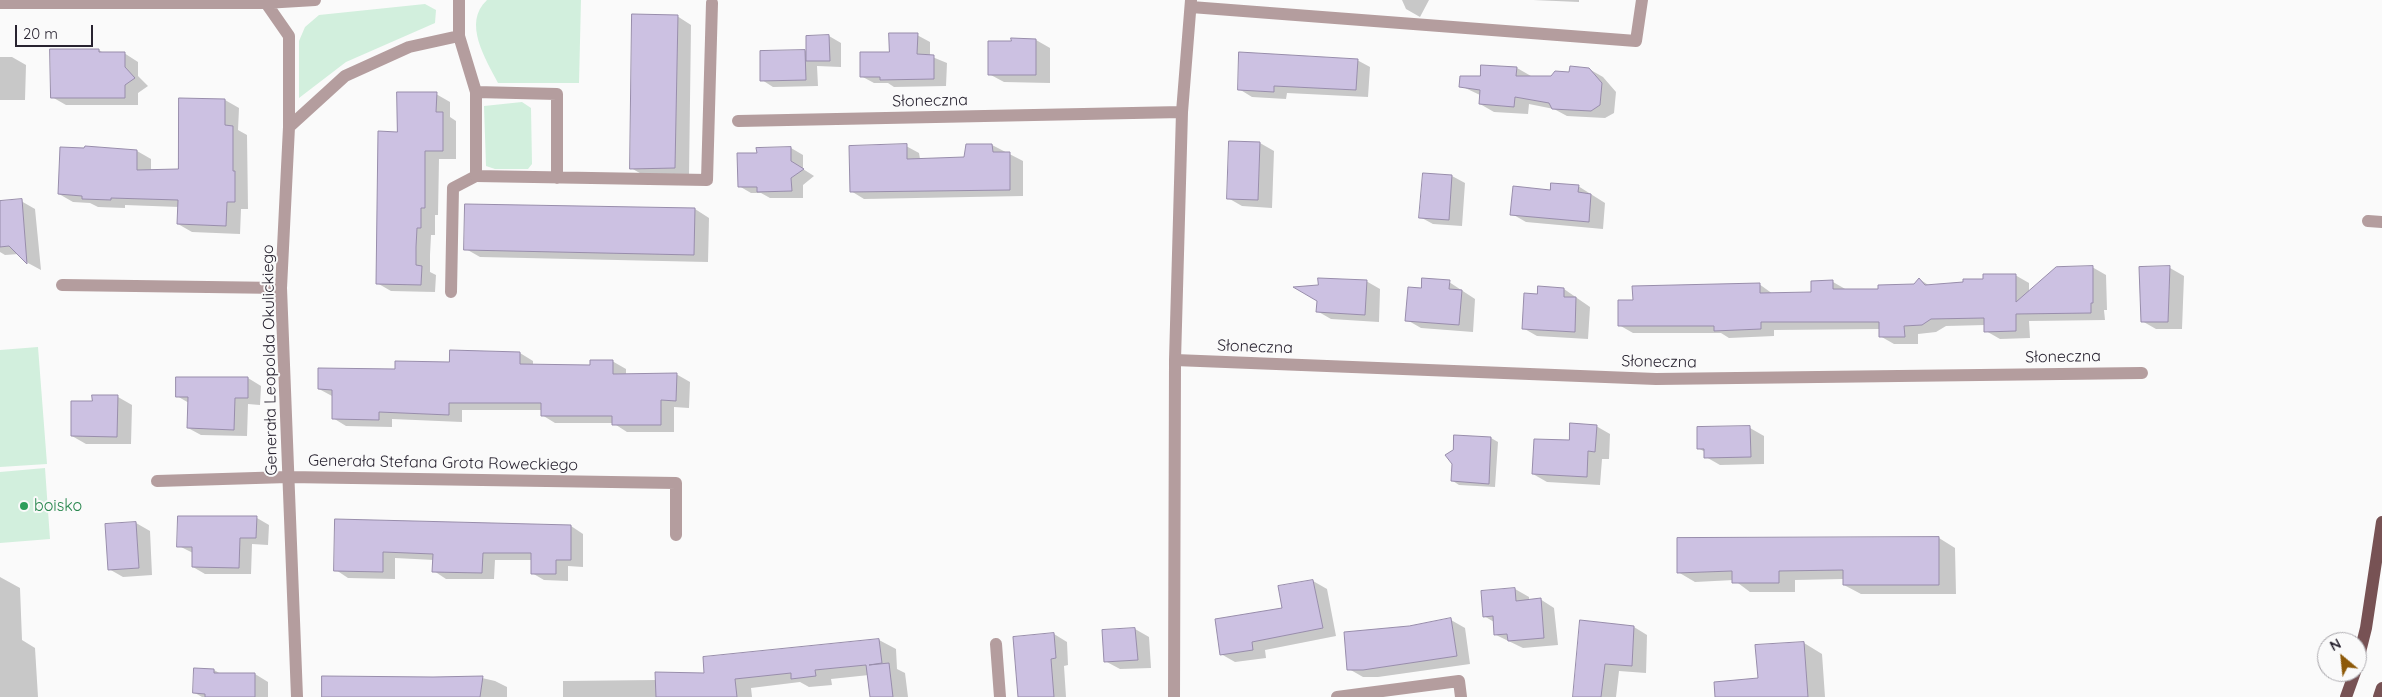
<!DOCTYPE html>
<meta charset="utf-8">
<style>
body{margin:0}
#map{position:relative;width:2382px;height:697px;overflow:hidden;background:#fafafa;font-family:Quicksand,sans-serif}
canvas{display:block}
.north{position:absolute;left:2317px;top:632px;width:50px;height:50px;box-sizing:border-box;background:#fafafa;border:1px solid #a6a4a9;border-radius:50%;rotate:332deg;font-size:14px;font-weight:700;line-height:20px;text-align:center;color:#282330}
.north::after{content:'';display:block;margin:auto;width:18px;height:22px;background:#8d5908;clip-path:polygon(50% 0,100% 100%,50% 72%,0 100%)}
.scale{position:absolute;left:15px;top:25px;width:78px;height:22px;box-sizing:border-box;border:2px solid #282330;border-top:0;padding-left:6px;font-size:15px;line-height:18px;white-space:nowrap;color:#282330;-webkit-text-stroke:4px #fafafa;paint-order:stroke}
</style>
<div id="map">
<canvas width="2382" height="697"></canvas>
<div class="north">N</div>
<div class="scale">20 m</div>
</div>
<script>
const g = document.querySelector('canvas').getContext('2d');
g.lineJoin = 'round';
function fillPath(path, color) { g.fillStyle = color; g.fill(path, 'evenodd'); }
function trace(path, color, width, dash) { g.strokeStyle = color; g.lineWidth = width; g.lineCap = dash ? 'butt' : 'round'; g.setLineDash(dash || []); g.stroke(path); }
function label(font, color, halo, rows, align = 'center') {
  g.font = font + ' Quicksand,sans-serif'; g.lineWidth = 4; g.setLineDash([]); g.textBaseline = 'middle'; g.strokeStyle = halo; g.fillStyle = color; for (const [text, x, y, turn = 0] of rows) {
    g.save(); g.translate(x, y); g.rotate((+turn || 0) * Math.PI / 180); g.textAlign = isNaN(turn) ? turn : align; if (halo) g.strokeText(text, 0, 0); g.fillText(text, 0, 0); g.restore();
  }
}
fillPath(new Path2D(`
 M 487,0 L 581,0 L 579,83 L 498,83 C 486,59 462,23 487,0 Z
 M 425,4 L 436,10 L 435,23 L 346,62 L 299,98 L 299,41 L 305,27 L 319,15 Z
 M 522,102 L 531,108 L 532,164 L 528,169 L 495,169 L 486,166 L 484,106 Z
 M 38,347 L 47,464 L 0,467 L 0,350 Z
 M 45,468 L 50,539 L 0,543 L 0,472 Z`), '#d2efdd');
fillPath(new Path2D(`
 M 1402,0 L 1429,0 L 1420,17 L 1406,9 Z
 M 1533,0 L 1579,0 L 1579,2 Z
 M 677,16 L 691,25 L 689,176 L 645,176 L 631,168 Z
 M 917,35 L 930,42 L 930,56 L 947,63 L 946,86 L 894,87 L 888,83 L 874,83 L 861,76 Z
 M 829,36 L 841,43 L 841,67 L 817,66 L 818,86 L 773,87 L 762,80 L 805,51 L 807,52 L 807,37 Z
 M 1036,40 L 1050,48 L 1050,83 L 1004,82 L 989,74 Z
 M 51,50 L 99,50 L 105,54 L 124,53 L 138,62 L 138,76 L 148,86 L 138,93 L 138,105 L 66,105 L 52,97 Z
 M 0,57 L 12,57 L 26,65 L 25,100 L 0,100 Z
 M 1357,60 L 1370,67 L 1368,97 L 1287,93 L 1286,99 L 1252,97 L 1239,89 Z
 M 1517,68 L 1531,76 L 1552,77 L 1589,69 L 1603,77 L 1616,92 L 1614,113 L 1605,118 L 1567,116 L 1554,109 L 1529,104 L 1528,114 L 1494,112 L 1480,104 L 1480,95 L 1461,86 L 1482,77 Z
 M 436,94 L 450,102 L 450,117 L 456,121 L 456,159 L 439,159 L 438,215 L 435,215 L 435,235 L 431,235 L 430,255 L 430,272 L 436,275 L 435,292 L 391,291 L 377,283 L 398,133 Z
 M 225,100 L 239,108 L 238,130 L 247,135 L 248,209 L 241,209 L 240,234 L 192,232 L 178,224 L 179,207 L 125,205 L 125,208 L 98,207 L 90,203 L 73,202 L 59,194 L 137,151 L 151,159 L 151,171 L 179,171 Z
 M 1230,142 L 1260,143 L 1274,151 L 1272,208 L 1242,206 L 1228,198 Z
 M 967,145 L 992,145 L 1023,161 L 1023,196 L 864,199 L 851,191 L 906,146 L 919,153 L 920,159 L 965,158 Z
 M 791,148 L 803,155 L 803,169 L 814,176 L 803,185 L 803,198 L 770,198 L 761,193 L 751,193 L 739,186 L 758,154 Z
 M 1452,176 L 1465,183 L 1462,226 L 1433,224 L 1420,217 Z
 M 1578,186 L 1605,203 L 1603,229 L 1526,222 L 1512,214 L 1551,191 Z
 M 21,201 L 35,209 L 41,270 L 28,263 L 19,254 L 5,255 L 0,252 L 0,202 Z
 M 466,206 L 695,209 L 709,218 L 708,262 L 480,257 L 466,249 Z
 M 2092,267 L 2106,275 L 2107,310 L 2104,310 L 2105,320 L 2029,321 L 2030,338 L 2000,339 L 1986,331 L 1985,325 L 1946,326 L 1936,332 L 1918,334 L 1918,344 L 1894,344 L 1880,336 L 1880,329 L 1774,330 L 1774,336 L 1729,338 L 1721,333 L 1633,333 L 1619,325 L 1634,302 L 1759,284 L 1773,294 L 1812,293 L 1833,282 L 1847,290 L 1879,290 L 1915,286 L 1919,279 L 1930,286 L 2015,275 L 2029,283 L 2029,292 Z
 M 2140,268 L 2170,268 L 2184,276 L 2182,329 L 2156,329 L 2142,321 Z
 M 1366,281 L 1380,289 L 1379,322 L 1331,319 L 1317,311 Z
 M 1449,282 L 1475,299 L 1473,332 L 1421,328 L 1407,320 L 1422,289 Z
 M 1564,289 L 1590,307 L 1588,339 L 1537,336 L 1523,328 L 1538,296 Z
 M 451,351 L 520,353 L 533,361 L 533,366 L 592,366 L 612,361 L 626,369 L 626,375 L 676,374 L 690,382 L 689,408 L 674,407 L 674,432 L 627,432 L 613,423 L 555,423 L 542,415 L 542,410 L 462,410 L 462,422 L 392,419 L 392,427 L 346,426 L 333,418 L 332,396 L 319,389 L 396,370 L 450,363 Z
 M 248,378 L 261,386 L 260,405 L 248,404 L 247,436 L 201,435 L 188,428 L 189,403 L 177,396 Z
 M 118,397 L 132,405 L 131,444 L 86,444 L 72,436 L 93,403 Z
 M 1596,426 L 1610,434 L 1609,459 L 1602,459 L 1600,485 L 1547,482 L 1533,474 L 1570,442 Z
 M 1750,428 L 1764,436 L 1764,464 L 1720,465 L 1706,457 L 1705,452 L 1698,448 Z
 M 1491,438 L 1498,442 L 1495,487 L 1459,485 L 1453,481 Z
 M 257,518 L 269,525 L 268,545 L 252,544 L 251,574 L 205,574 L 193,567 L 193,553 L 179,546 Z
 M 336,520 L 571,526 L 583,534 L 583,567 L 568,566 L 568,581 L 544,580 L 532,573 L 532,560 L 495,560 L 494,579 L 446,579 L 434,571 L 434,560 L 395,558 L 395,579 L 348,578 L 336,570 Z
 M 136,523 L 150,531 L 152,575 L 123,577 L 109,569 Z
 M 1939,538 L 1955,548 L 1956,594 L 1861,594 L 1844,585 L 1844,579 L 1795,580 L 1795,592 L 1750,592 L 1734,580 L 1695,582 L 1678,572 Z
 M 0,577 L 20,588 L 22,640 L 35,648 L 38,697 L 0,697 Z
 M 1313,581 L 1327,589 L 1336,636 L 1265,650 L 1266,658 L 1235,662 L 1221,654 L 1284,609 Z
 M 1515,589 L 1529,597 L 1529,601 L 1540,599 L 1554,608 L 1558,645 L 1523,648 L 1496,635 L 1494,622 L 1484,616 Z
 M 1451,620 L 1465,628 L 1470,664 L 1378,677 L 1363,677 L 1349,669 L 1409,627 Z
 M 1634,627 L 1647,635 L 1646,673 L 1619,671 L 1616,697 L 1575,697 Z
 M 1135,629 L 1149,637 L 1151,668 L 1120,669 L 1105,661 Z
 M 1054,634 L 1067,642 L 1068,665 L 1064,666 L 1066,697 L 1020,697 Z
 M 879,640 L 896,649 L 897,669 L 905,673 L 908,697 L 871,697 L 869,675 L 831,679 L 832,685 L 809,687 L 800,682 L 751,688 L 752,697 L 563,697 L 563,681 L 656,680 L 706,674 L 704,658 Z
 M 1804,643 L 1822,654 L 1825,697 L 1732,697 L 1760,679 Z
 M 195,670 L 214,670 L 221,674 L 255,674 L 268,682 L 268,697 L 202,697 L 195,693 Z
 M 482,678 L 495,681 L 507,687 L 507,697 L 323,697 Z`), '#0003');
const building = new Path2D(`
 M 632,14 L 678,15 L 675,168 L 630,169 Z
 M 889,33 L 918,33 L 917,54 L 934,55 L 934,79 L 880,80 L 880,77 L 860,77 L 860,52 L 889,52 Z
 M 829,35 L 830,61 L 806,61 L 806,36 Z
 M 1011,38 L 1036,39 L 1036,75 L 988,75 L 988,41 L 1011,41 Z
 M 50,49 L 99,49 L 99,52 L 125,52 L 125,67 L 135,78 L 125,85 L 125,98 L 51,98 Z
 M 805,50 L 806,80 L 760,81 L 760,51 Z
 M 1239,52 L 1358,59 L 1356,90 L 1274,86 L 1274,92 L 1238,90 Z
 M 1481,65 L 1517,67 L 1516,76 L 1551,76 L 1555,71 L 1569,72 L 1570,66 L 1589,68 L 1602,83 L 1600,105 L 1591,111 L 1552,109 L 1549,103 L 1515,97 L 1514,107 L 1479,104 L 1480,90 L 1459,87 L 1460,76 L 1480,76 Z
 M 397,92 L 437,92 L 436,112 L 443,112 L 443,151 L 425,151 L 425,208 L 421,208 L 421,228 L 417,228 L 416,247 L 416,265 L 422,266 L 421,285 L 376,284 L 378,131 L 397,132 Z
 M 179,98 L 225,99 L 225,125 L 233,126 L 233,171 L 235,171 L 235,202 L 227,202 L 226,226 L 177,224 L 178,200 L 111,198 L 111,200 L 82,199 L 82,196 L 58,194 L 60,147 L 84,148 L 85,146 L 137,150 L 137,170 L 178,169 Z
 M 1229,141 L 1260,142 L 1258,200 L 1227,199 Z
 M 907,144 L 907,159 L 964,157 L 966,144 L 992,144 L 993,152 L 1010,152 L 1010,190 L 850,192 L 849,146 Z
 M 791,147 L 791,161 L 804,169 L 791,178 L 792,191 L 757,192 L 757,187 L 738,187 L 737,153 L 757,153 L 756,148 Z
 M 1423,173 L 1452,175 L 1449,220 L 1419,218 Z
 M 1551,183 L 1579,185 L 1578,192 L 1591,194 L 1589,222 L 1510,215 L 1513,186 L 1550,190 Z
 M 22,199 L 27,264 L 9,246 L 0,247 L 0,201 Z
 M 465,204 L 695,208 L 694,255 L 464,250 Z
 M 2093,266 L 2093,303 L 2091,303 L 2091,313 L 2016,314 L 2016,331 L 1984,332 L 1984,318 L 1931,319 L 1922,325 L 1904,326 L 1905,337 L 1879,337 L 1879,322 L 1761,322 L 1761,329 L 1714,331 L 1714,326 L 1618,326 L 1618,300 L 1633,300 L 1632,286 L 1760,283 L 1760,293 L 1811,292 L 1811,281 L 1833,280 L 1833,289 L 1878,289 L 1878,285 L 1914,284 L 1919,278 L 1925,285 L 1963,282 L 1963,279 L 1983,279 L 1983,274 L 2016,274 L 2016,302 L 2056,267 Z
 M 2170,266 L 2168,322 L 2141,322 L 2139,267 Z
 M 1318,278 L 1367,280 L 1365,315 L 1316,312 L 1317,301 L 1293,287 L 1318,285 Z
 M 1422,278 L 1450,280 L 1449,289 L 1462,290 L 1459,325 L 1405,321 L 1408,287 L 1421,288 Z
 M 1538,286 L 1564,288 L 1564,297 L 1576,297 L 1575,332 L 1522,329 L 1524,293 L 1537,294 Z
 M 450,350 L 520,352 L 520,364 L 590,365 L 590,360 L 613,360 L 613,374 L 677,373 L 676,401 L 661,400 L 661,425 L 612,425 L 612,416 L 541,416 L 541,403 L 449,403 L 449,415 L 379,412 L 379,420 L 332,419 L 332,390 L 318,389 L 318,368 L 395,369 L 395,361 L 449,362 Z
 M 176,377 L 248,377 L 248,398 L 235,398 L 234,430 L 187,428 L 188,397 L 176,397 Z
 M 92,395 L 118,395 L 117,437 L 71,436 L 71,401 L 92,401 Z
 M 1570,423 L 1597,425 L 1595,452 L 1588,451 L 1587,477 L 1532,474 L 1534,439 L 1569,440 Z
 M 1750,426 L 1751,457 L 1704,458 L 1704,449 L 1697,449 L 1697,427 Z
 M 1454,435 L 1491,437 L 1489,484 L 1451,481 L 1452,464 L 1445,455 L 1453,450 Z
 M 178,516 L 257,516 L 256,538 L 240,538 L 239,568 L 192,567 L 192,547 L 177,547 Z
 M 335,519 L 571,525 L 571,560 L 556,560 L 556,574 L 531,574 L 531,553 L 483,553 L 482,573 L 432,572 L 433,554 L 383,552 L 383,572 L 334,571 Z
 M 136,522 L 139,568 L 108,570 L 105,524 Z
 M 1939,537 L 1939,585 L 1843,585 L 1843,570 L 1779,571 L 1779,583 L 1732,583 L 1732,571 L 1677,573 L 1677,538 Z
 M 1313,580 L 1323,628 L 1252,642 L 1253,650 L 1220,655 L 1215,619 L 1282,608 L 1278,586 Z
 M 1515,588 L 1516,601 L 1541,598 L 1544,638 L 1508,641 L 1507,634 L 1494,635 L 1493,616 L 1483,617 L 1481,591 Z
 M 1451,618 L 1457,656 L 1363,670 L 1347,670 L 1344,632 L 1409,626 Z
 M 1580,620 L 1634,626 L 1632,666 L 1605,664 L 1601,697 L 1573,697 Z
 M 1135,628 L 1138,660 L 1104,662 L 1102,630 Z
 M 1054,633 L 1056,658 L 1051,659 L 1054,697 L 1018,697 L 1013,637 Z
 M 879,639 L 882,663 L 869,665 L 889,663 L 893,697 L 870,697 L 866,665 L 815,670 L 816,676 L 791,679 L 791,673 L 735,679 L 737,697 L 656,697 L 655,672 L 704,673 L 703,657 Z
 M 1804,642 L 1808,697 L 1715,697 L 1714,682 L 1758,678 L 1755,645 Z
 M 194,668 L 214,669 L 214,673 L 255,673 L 255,697 L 205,697 L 205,694 L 193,693 Z
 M 322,676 L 433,677 L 483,676 L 480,697 L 322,697 Z`);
fillPath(building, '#ccc1e2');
trace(building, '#988dab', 1);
trace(new Path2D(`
 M 62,285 L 281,288
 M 451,292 L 453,188 L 476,176
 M 1337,697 L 1459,681 L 1461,697`), '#b49d9e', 12);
trace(new Path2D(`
 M 264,0 L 289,36 L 289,127 L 281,288 L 297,697
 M 459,0 L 459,36 L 476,92 L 476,176 L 707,180 L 712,3
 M 0,3 L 265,3 L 315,0
 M 1191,7 L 1636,41 L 1642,0
 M 476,92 L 557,94 L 557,178
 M 738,121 L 1182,112
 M 289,127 L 345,76 L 409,47 L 459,36
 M 2368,221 L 2382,222
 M 1175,360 L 1656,379 L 2142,373
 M 157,481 L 288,477 L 676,483 L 676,535
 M 996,644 L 1000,697
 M 1174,697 L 1175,360 L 1182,112 L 1191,0`), '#b49d9e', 12);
trace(new Path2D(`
 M 2357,664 L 2366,628 L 2382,522
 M 2346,697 L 2355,672
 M 2379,697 L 2382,688`), '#775254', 12);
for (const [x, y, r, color] of [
 [24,506,5,"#2e9e5b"]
]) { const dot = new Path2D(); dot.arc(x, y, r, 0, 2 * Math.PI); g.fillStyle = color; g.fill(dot); trace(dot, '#fafafa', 2); }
label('16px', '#282330', '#fafafa', [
 ["Słoneczna",930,101,-1],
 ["Słoneczna",1255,347,2],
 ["Słoneczna",2063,357,-1],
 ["Generała Leopolda Okulickiego",270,360,-91],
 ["Słoneczna",1659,362,1],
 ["Generała Stefana Grota Roweckiego",443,463,1]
]);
label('16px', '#27864d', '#fafafa', [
 ["boisko",34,506]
], 'left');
</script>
